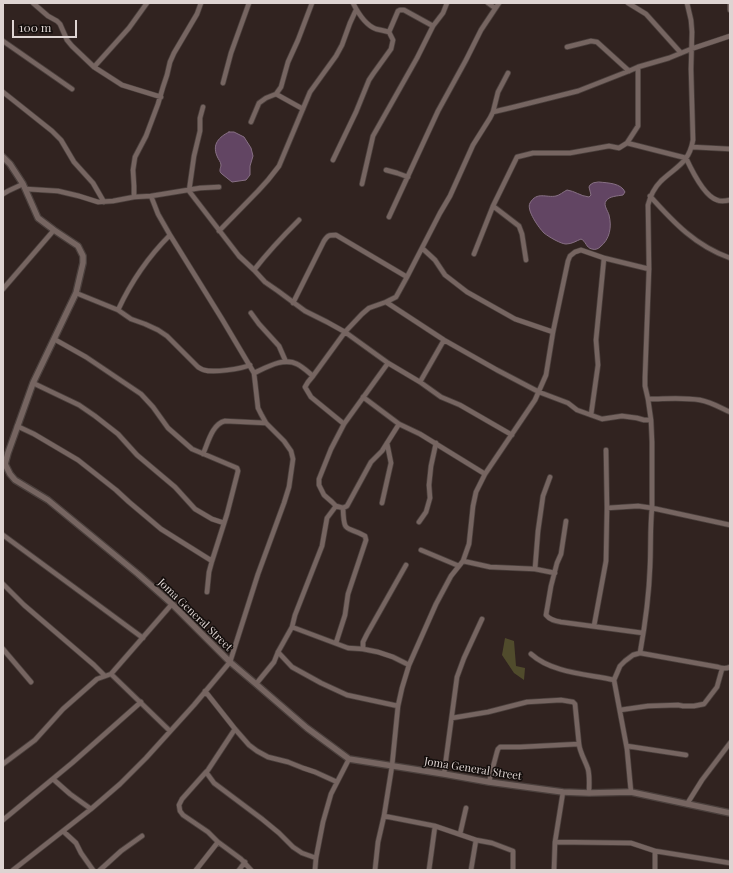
<!DOCTYPE html>
<style>
body{margin:0}
#map{position:relative;width:733px;height:873px;overflow:hidden;background:#312320;font-family:"Playfair Display",serif}
canvas{display:block}
.frame{position:absolute;inset:0;border:4px solid #ded4d2;pointer-events:none}
.scale{position:absolute;left:12px;top:20px;width:65px;height:18px;box-sizing:border-box;border:2px solid #ded4d2;border-top:0;padding-left:5px;font-size:12px;line-height:14px;white-space:nowrap;color:#ded4d2;-webkit-text-stroke:3px #140e0c;paint-order:stroke}
</style>
<div id="map">
<canvas width="733" height="873"></canvas>
<div class="frame"></div>
<div class="scale">100 m</div>
</div>
<script>
const g = document.querySelector('canvas').getContext('2d');
g.lineJoin = 'round';
function fillPath(path, color) { g.fillStyle = color; g.fill(path, 'evenodd'); }
function trace(path, color, width, dash) { g.strokeStyle = color; g.lineWidth = width; g.lineCap = dash ? 'butt' : 'round'; g.setLineDash(dash || []); g.stroke(path); }
function label(font, color, halo, rows, align = 'center') {
  g.font = font + ' "Playfair Display",serif'; g.lineWidth = 3; g.setLineDash([]); g.textBaseline = 'middle'; g.strokeStyle = halo; g.fillStyle = color; for (const [text, x, y, turn = 0] of rows) {
    g.save(); g.translate(x, y); g.rotate((+turn || 0) * Math.PI / 180); g.textAlign = isNaN(turn) ? turn : align; if (halo) g.strokeText(text, 0, 0); g.fillText(text, 0, 0); g.restore();
  }
}
fillPath(new Path2D(`
 M 505,638 L 514,641 L 516,666 L 525,668 L 524,680 L 514,673 L 502,655 Z`), '#504b2c');
const water = new Path2D(`
 M 229,132 L 234,132 L 244,137 L 251,148 L 253,156 L 250,166 L 250,175 L 246,180 L 232,182 C 229,179 225,177 222,174 C 218,171 221,168 221,165 C 221,162 218,159 217,156 C 212,144 219,137 229,132 Z
 M 599,182 C 608,183 621,183 625,192 L 623,195 C 618,196 609,196 606,201 C 603,205 608,211 609,215 C 612,227 610,239 600,247 C 598,249 595,250 592,249 C 586,248 586,241 581,239 C 576,241 572,244 566,244 C 561,244 549,237 544,233 C 539,228 526,210 530,203 C 537,191 546,198 556,196 C 560,195 563,192 567,190 C 575,191 580,196 589,197 L 591,195 L 589,187 L 590,185 L 593,183 Z`);
fillPath(water, '#624563');
trace(water, '#877084', 1);
const minor = new Path2D(`
 M 33,3 L 48,16 L 57,21 L 60,24 L 67,40 L 72,46 L 94,67 L 122,85 L 161,97
 M 488,3 L 495,8
 M 628,3 L 646,14 L 655,24 L 681,53
 M 730,3 L 730,10
 M 389,32 L 398,11 L 400,10 L 404,10 L 433,26
 M 3,41 L 72,89
 M 567,47 L 591,41 L 597,42 L 629,71
 M 94,67 L 129,28 L 147,3
 M 223,83 L 231,53 L 249,3
 M 3,92 L 52,131 L 61,140 L 74,162 L 93,183 L 104,202
 M 276,94 L 303,109
 M 203,107 L 200,118 L 200,131 L 194,156 L 189,191 L 239,256 L 254,270 L 265,282 L 278,291 L 305,311 L 327,322 L 345,332 L 388,363 L 420,382 L 441,397 L 460,405 L 512,435
 M 493,112 L 498,92 L 508,73
 M 251,122 L 259,103 L 266,98 L 276,94 L 281,87 L 288,62 L 298,40 L 312,3
 M 627,143 L 638,126 L 638,67
 M 692,147 L 730,149
 M 333,160 L 356,112 L 369,80 L 373,74 L 391,49 L 393,40 L 389,32 C 385,31 381,30 376,29 C 365,25 358,13 353,3
 M 386,170 L 397,173 L 408,177
 M 362,184 L 373,136 L 417,58 L 433,26 L 443,13 L 447,3
 M 3,194 L 8,191 L 23,184
 M 151,196 L 200,188 L 219,187
 M 650,196 C 674,223 696,246 730,258
 M 134,197 L 134,186 L 133,170 L 135,157 L 146,136 L 158,104 L 163,87 L 167,75 L 170,62 L 174,53 L 197,14 L 201,3
 M 493,206 L 519,226 L 522,234 L 526,260
 M 389,217 L 438,111 L 466,60 L 481,30 L 499,3
 M 219,231 L 258,191 L 268,180 L 279,166 L 310,92 L 336,56 L 342,45 L 350,23 L 356,10
 M 422,248 L 435,260 L 445,275 L 467,292 L 515,319 L 553,332
 M 474,254 L 493,206 L 517,157 L 533,153 L 570,153 L 609,146 L 619,148 L 627,143 L 686,158 C 692,171 704,196 717,200 C 721,202 726,201 730,200
 M 254,270 C 268,252 283,236 299,220
 M 3,289 L 54,230
 M 76,293 L 118,310 L 131,319 L 145,324 L 158,330 L 167,336 L 198,367 C 198,367 203,370 204,370 C 213,373 241,369 250,365
 M 386,302 L 444,340 L 497,370 L 539,392 L 568,403 L 577,410 L 602,419 L 622,416 L 637,418 L 644,420 L 651,420 L 652,442 L 652,508 C 650,527 651,547 650,567 C 649,596 645,625 640,653 L 633,655 L 625,661 L 620,666 L 614,680 L 627,749 L 631,792
 M 293,303 L 324,241 C 328,235 329,235 336,235 L 407,277
 M 118,310 C 131,282 148,257 170,235
 M 251,313 L 259,324 L 279,346 L 286,362
 M 54,339 L 86,357 L 141,394 L 153,407 L 168,428 L 192,449 L 237,468 L 238,471 L 227,514 L 212,561 L 209,572 L 207,592
 M 254,373 C 267,367 284,357 297,364 C 303,367 308,372 313,376
 M 420,382 L 444,340
 M 33,383 L 79,405 L 95,416 L 118,434 L 137,455 L 175,487 L 195,509 L 212,519 L 224,523
 M 363,397 L 399,424 L 420,434 L 485,474
 M 648,399 C 665,399 683,397 700,400 C 711,402 721,408 730,412
 M 591,415 L 598,365 L 596,340 L 604,258
 M 651,420 L 648,399 L 645,386 L 645,377 L 649,269 L 648,205 C 650,197 655,187 661,181 C 677,166 689,163 693,140 L 691,69 L 692,32 L 691,20 L 687,3
 M 344,424 L 311,397 L 305,387 L 308,382 L 313,376 L 345,332 L 362,314 L 369,308 L 386,302 L 396,297 L 407,277 L 440,213 L 450,196 L 473,145 L 490,118 L 493,112 L 514,107 L 578,91 L 629,71 L 638,67 L 669,58 L 691,49 L 730,36
 M 17,426 L 34,434 L 78,460 L 116,490 L 129,502 L 161,529 L 212,561
 M 203,454 C 208,443 212,424 225,421 L 266,423
 M 382,503 L 391,463 L 387,443
 M 336,506 L 332,502 L 324,495 L 319,485 L 319,479 L 331,449 L 344,424 L 388,363
 M 607,508 L 638,506 L 652,508 L 730,525
 M 566,521 L 561,554 L 557,563 L 551,586 L 546,615 C 550,620 555,621 561,622 L 643,633
 M 419,522 L 426,512 L 430,498 L 429,485 L 431,466 L 436,443
 M 3,535 L 143,638
 M 421,550 L 459,566
 M 463,561 L 490,567 L 535,569 L 555,573
 M 535,569 L 538,531 L 543,496 L 550,477
 M 3,584 L 24,605 L 94,665 L 105,676
 M 594,626 L 606,561 L 607,508 L 606,450
 M 292,627 L 348,648 L 363,649 L 378,652 L 393,657 L 409,665
 M 336,643 L 345,615 L 348,594 L 366,540 L 365,536 C 346,525 344,535 343,508
 M 3,649 L 31,682
 M 363,649 L 363,642 L 367,634 L 406,565
 M 278,652 L 292,667 L 321,683 L 347,695 L 398,706
 M 640,653 L 718,667 C 723,669 726,669 730,667
 M 531,654 C 552,673 587,674 614,680
 M 256,684 L 274,662 L 278,652 L 292,627 L 295,615 L 322,546 L 327,518 L 336,506 L 343,508 L 347,506 L 371,462 L 382,451 L 399,424
 M 205,691 L 235,729 L 249,745 L 257,751 L 268,757 L 288,762 L 303,768 L 315,772 L 337,782
 M 620,710 L 648,706 L 678,705 L 683,706 L 694,706 L 704,704 L 717,687 L 722,669
 M 452,718 L 488,712 L 527,702 L 561,700 L 573,702 L 575,704 L 579,744
 M 235,729 L 208,770 L 206,772 L 214,783 L 262,819 L 279,833 L 293,847 L 302,853 L 316,858
 M 170,731 L 111,674 L 172,604
 M 627,746 L 686,755
 M 3,764 L 35,740 L 63,709 L 97,679 L 111,674
 M 206,772 L 182,799 L 179,805 L 180,811 L 183,815 L 208,832 L 218,842 L 241,859 L 251,870
 M 444,774 L 457,677 L 464,658 L 482,619
 M 53,779 L 70,794 L 91,809
 M 489,782 L 497,752 L 498,749 L 500,747 L 520,747 L 579,744 C 580,753 585,760 588,769 C 590,777 589,785 589,793
 M 687,804 L 702,780 L 730,743
 M 384,816 L 435,826 L 476,840 L 492,843 L 513,851 L 513,870
 M 3,820 L 72,763 L 141,702
 M 63,831 L 76,843 L 81,853 L 93,870
 M 460,834 L 466,808
 M 555,842 L 631,843 L 655,851 L 730,863
 M 13,870 L 91,809 L 120,784 L 146,758 L 194,705 L 230,662 L 258,574 L 284,503 L 289,487 L 293,459 L 291,451 L 284,441 L 266,423 L 261,414 L 258,408 L 254,373 L 222,319 L 170,235 L 158,214 L 151,196 L 134,197 L 113,201 L 98,202 L 79,196 L 58,191 L 26,189
 M 100,870 L 121,851 L 142,836
 M 196,870 L 218,842
 M 239,870 L 245,862
 M 315,870 L 316,858 L 323,822 L 331,794 L 349,759
 M 375,870 L 378,842 L 384,816 L 392,766 L 398,706 L 402,688 L 409,665 L 436,604 L 451,576 L 463,561 L 469,544 L 473,506 L 476,492 L 485,474 L 535,400 L 546,375 L 553,332 L 568,261 L 570,256 L 575,252 L 581,250 L 604,258 L 649,269
 M 429,870 L 435,826
 M 471,870 L 476,840
 M 554,870 L 555,842 L 563,792
 M 655,870 L 655,851`);
const tertiary = new Path2D(`
 M 3,157 L 10,164 L 23,184 L 38,218 L 54,230 L 78,246 L 83,256 L 83,263 L 76,293 L 33,383 L 8,453 L 5,464 L 10,474 L 15,480 L 48,500 L 138,574 L 172,604 L 230,662 L 256,684 L 307,728 L 349,759 L 444,774 L 489,782 L 563,792 L 589,793 L 631,792 L 730,813`);
trace(minor, '#4b403d', 6);
trace(tertiary, '#4b403d', 8);
trace(minor, '#766561', 4.5);
trace(tertiary, '#766561', 5.5);
label('11px', '#ded4d2', '#140e0c', [
 ["Joma General Street",195,615,44],
 ["Joma General Street",473,769,9]
]);
</script>
